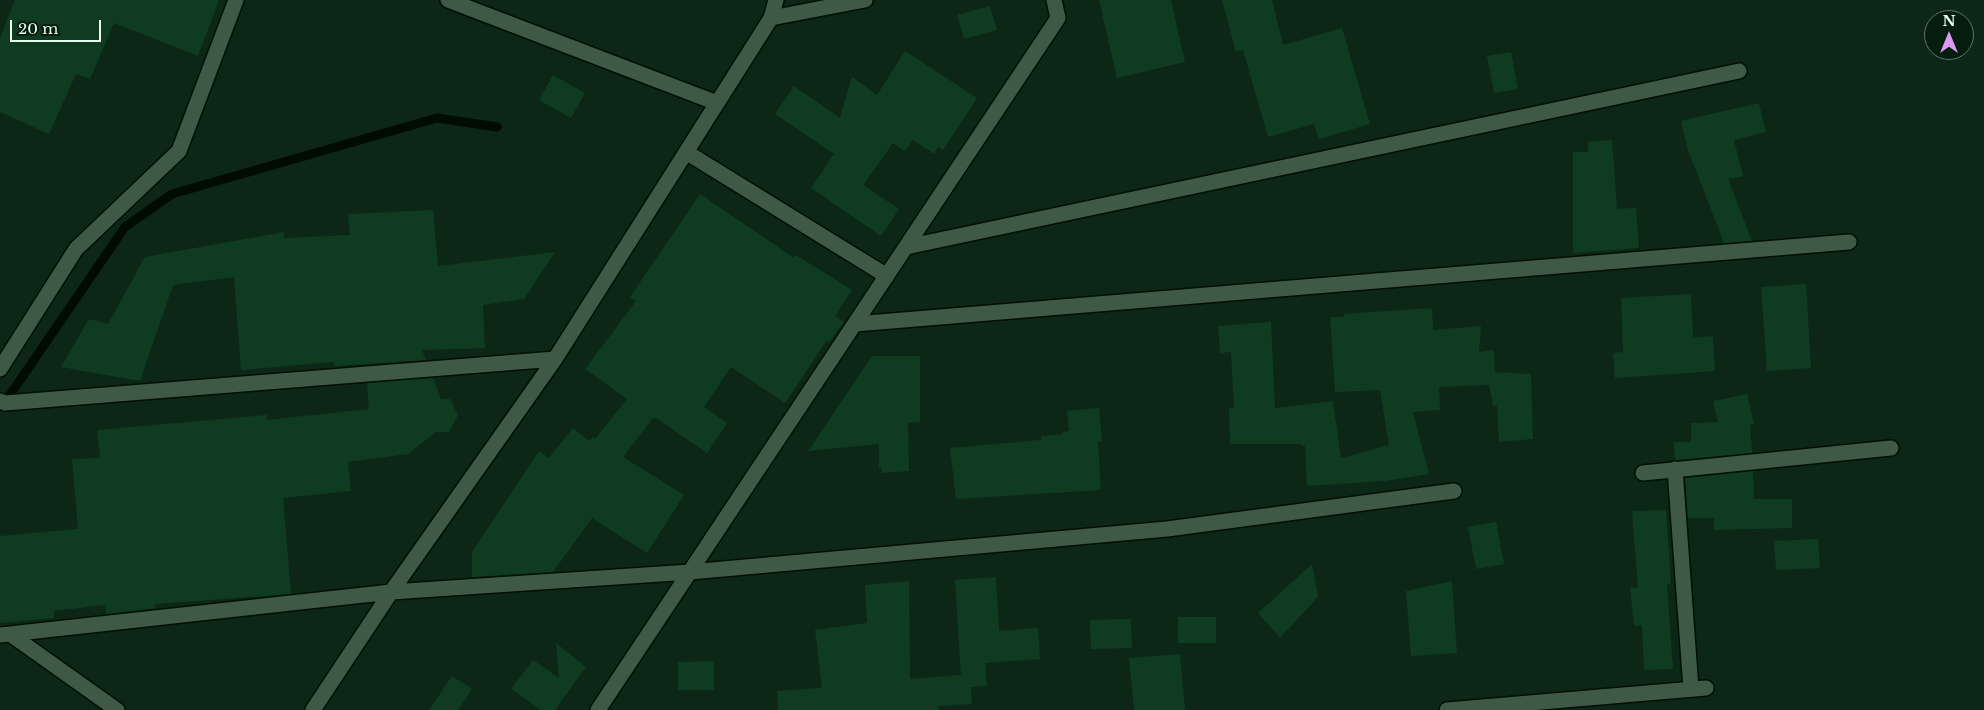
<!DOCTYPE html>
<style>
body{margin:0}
#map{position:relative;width:1984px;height:710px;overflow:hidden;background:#0d2716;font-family:"Libre Baskerville",serif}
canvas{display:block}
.north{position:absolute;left:1924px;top:10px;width:50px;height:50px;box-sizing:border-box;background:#041d0d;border:1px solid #607567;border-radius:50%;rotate:0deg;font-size:14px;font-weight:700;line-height:20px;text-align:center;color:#e9f9ed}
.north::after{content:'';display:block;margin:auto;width:18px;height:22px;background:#de98f3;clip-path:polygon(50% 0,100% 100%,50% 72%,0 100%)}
.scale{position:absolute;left:10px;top:20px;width:91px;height:22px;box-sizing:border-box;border:2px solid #e9f9ed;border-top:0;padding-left:6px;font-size:15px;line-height:18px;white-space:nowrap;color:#e9f9ed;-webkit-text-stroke:4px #041d0d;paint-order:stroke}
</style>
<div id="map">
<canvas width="1984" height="710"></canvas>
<div class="north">N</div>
<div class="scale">20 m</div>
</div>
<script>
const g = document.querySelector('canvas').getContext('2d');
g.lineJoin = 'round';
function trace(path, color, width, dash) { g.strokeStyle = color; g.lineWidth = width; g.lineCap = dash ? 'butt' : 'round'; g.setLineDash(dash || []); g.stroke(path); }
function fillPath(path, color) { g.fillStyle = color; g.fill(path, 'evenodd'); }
trace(new Path2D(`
 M 3,405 L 125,227 L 172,194 L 437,118 L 497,127`), '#000b01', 9);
fillPath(new Path2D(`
 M 15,0 L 219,0 L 198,56 L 114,23 L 90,79 L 76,74 L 49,134 L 0,112 L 0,38 Z
 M 1099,0 L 1171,0 L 1185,62 L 1117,78 Z
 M 1222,0 L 1272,0 L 1283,45 L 1342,28 L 1370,124 L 1319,139 L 1314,124 L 1268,137 L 1243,50 L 1236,52 Z
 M 990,6 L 997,30 L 964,39 L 957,15 Z
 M 905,51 L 977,98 L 943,150 L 938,147 L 934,154 L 913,140 L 905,151 L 893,143 L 863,185 L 899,209 L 881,236 L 811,188 L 834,154 L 775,114 L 794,86 L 840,118 L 852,77 L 877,95 Z
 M 1511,52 L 1518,89 L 1494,93 L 1487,56 Z
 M 553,75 L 585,93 L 571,118 L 539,100 Z
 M 1759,103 L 1766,132 L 1734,140 L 1743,176 L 1728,179 L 1752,241 L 1724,243 L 1688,150 L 1681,121 Z
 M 1612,140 L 1617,209 L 1636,208 L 1639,248 L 1573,253 L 1573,152 L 1588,152 L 1588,142 Z
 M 700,194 L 794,258 L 796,255 L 852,290 L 835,316 L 844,322 L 829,342 L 827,340 L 785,403 L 731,367 L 704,407 L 727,423 L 707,453 L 656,418 L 653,418 L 623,457 L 684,495 L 647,553 L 592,518 L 553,572 L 472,577 L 472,552 L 539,451 L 549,458 L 573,428 L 589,441 L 593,437 L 595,439 L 627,399 L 585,369 L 636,301 L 630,297 Z
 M 433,210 L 438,266 L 555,252 L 524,299 L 483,305 L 485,348 L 422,350 L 426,360 L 334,366 L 334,362 L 241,370 L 234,277 L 173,285 L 140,381 L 61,367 L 89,319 L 108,324 L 145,257 L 284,232 L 284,238 L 350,235 L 348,214 Z
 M 1806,284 L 1811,368 L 1767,371 L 1761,287 Z
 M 1691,294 L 1693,338 L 1713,336 L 1715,371 L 1615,378 L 1613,353 L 1623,352 L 1621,298 Z
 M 1432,308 L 1433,330 L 1481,326 L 1479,352 L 1494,350 L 1495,372 L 1531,374 L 1533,439 L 1499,442 L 1497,406 L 1493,406 L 1489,385 L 1439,387 L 1440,410 L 1413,412 L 1429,474 L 1385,481 L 1307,486 L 1305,446 L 1302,446 L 1302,444 L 1230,444 L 1229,408 L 1234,408 L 1231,352 L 1220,353 L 1218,326 L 1271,322 L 1275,408 L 1333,401 L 1341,458 L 1389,445 L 1380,390 L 1335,392 L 1330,317 L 1344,317 L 1344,314 Z
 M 872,356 L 920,356 L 920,422 L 908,423 L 909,471 L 882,473 L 881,467 L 879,468 L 879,444 L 808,451 Z
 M 433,378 L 441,399 L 450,399 L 458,415 L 449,432 L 436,432 L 408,454 L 348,462 L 351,491 L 283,498 L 291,594 L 155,604 L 156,608 L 106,614 L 105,605 L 54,611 L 54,618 L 0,623 L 0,536 L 78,529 L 72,459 L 100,458 L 97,430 L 267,415 L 267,420 L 369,409 L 367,383 Z
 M 1747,394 L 1754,424 L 1750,425 L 1752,453 L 1675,460 L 1674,442 L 1691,442 L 1691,423 L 1718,422 L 1713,401 Z
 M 1099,408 L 1102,441 L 1098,442 L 1101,490 L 956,499 L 950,448 L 1041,440 L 1041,436 L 1063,434 L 1063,432 L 1069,431 L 1067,411 Z
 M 1753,471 L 1754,499 L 1792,499 L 1792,528 L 1714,530 L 1714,518 L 1688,518 L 1685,478 Z
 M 1666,510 L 1671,584 L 1667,584 L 1673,669 L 1644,670 L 1642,625 L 1634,626 L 1630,588 L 1638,588 L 1632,511 Z
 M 1496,522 L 1504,564 L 1476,569 L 1468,527 Z
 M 1818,539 L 1820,568 L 1776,570 L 1774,541 Z
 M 1312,564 L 1318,597 L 1280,638 L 1258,613 Z
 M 996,577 L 999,631 L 1038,628 L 1040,659 L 985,663 L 987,686 L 971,687 L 972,704 L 938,706 L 939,710 L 778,710 L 777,691 L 822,688 L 815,630 L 867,623 L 865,585 L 909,581 L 910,679 L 961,675 L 955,580 Z
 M 1452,581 L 1457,653 L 1411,656 L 1406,591 Z
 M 1178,617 L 1216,617 L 1216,643 L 1178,643 Z
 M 1131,619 L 1132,648 L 1091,649 L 1090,620 Z
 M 556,643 L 586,667 L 555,710 L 541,710 L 511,689 L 533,660 L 559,678 Z
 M 1180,654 L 1185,710 L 1134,710 L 1129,658 Z
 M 714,661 L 714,690 L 678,690 L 678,662 Z
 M 452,676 L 472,689 L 458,710 L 429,710 Z`), '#0f3c21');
const minor = new Path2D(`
 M 448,0 L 717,103
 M 771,18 L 865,0
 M 686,152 L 887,276
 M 906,247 L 1739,71
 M 855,324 L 1849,242
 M 0,369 L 76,249 L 179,151 L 236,0
 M 0,401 L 5,403 L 555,359
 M 1675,469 L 1691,689
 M 1643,473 L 1891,448
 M 10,634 L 117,710
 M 0,635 L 391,592 L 690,572 L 1167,529 L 1454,491
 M 313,710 L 391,592 L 555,359 L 771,18 L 776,0
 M 598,710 L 1058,18 L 1054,0
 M 1447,710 L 1706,688`);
trace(minor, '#001003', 18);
trace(minor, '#3e5a46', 15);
</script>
